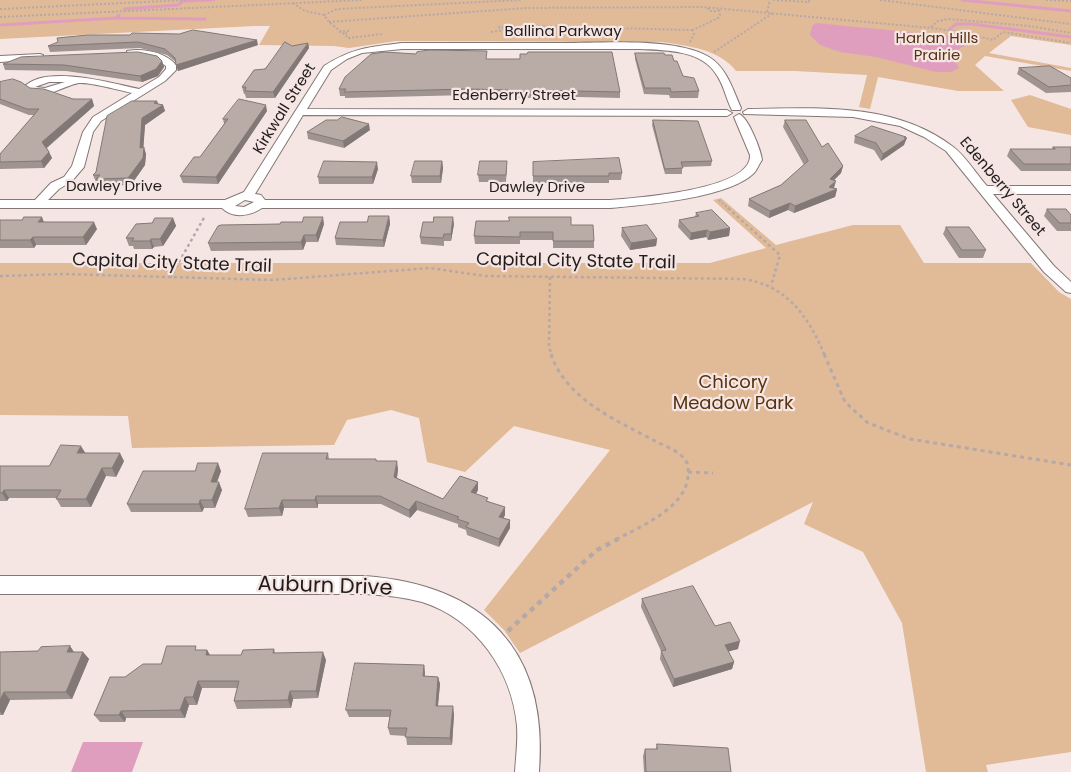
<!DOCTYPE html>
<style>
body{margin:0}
canvas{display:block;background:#f5e6e4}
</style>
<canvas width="1071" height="772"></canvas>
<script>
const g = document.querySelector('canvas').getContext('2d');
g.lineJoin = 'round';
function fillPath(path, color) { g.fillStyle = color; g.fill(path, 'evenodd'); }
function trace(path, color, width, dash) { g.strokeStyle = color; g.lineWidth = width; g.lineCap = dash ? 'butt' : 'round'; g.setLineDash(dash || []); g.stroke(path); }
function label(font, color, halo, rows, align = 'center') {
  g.font = font + ' Poppins,sans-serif'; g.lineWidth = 4.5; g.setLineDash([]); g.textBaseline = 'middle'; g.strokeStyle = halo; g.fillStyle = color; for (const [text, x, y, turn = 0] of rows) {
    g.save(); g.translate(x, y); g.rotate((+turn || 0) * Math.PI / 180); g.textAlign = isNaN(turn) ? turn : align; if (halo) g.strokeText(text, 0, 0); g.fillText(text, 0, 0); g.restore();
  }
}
fillPath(new Path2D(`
 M 0,0 L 1071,0 L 1071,45 L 1011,36 L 989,53 L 1071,68 L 1071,71 L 985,56 L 975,65 L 1004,91 L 958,91 L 878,77 L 870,109 L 859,107 L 867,75 L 795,71 L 736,71 C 719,49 688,46 662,42 L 396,41 L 349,48 L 334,46 L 259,45 L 270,26 L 254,26 L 0,39 Z
 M 1030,95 L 1071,109 L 1071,135 L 1028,127 L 1011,100 Z
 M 721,198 L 776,245 L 853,225 L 900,225 L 924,263 L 1031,263 L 1059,292 L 1071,299 L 1071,752 L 986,765 L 988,772 L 926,772 L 902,623 L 863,552 L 804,524 L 813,502 L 520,653 L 504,630 L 484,610 L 610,450 L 514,426 L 465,472 L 427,462 L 419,418 L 391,410 L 347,420 L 334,445 L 132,448 L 128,416 L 0,415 L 0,263 L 710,263 L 766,248 L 713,200 Z`), '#e1ba98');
fillPath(new Path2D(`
 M 816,23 L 949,36 L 966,39 L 968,44 L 954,52 L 954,60 L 959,68 L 951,72 L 936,72 L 876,57 L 840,52 L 820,45 L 810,35 L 812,26 Z
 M 83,742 L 143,742 L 132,772 L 71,772 Z`), '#e09ebe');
trace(new Path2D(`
 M 962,0 L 1071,11
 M 124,9 L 178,5 L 183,1 L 214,0
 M 116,18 L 205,19
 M 0,25 L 116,18 L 119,15
 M 950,29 L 956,24 L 972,24 L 1071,37`), '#e09ebe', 3);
const street = new Path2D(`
 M 402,43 C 455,43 509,43 562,43 C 603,43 675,37 709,57 C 727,68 733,90 741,108 L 740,110 L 732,110 C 726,99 724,85 716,74 C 701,50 665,50 640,49 L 402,49 L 362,53 L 347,59 L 331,70 L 307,109 L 727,110 L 732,113 L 727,116 L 303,115 L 255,194 L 261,195 L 265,200 L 610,200 C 635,198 752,190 750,155 L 734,117 L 739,114 C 748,117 761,150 762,160 C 759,164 757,170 754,173 C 729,198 645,205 610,208 L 262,208 C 250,216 233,219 222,208 L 0,208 L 0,200 L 35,200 L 51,183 L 64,177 L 72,166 L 83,132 L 93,117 L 132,93 C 119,90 90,82 79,83 C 61,86 40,105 24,87 C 45,64 112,83 139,89 L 159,77 L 166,69 L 166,66 L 154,58 L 127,55 L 127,51 C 143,48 165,52 176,65 L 176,70 L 165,81 L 101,121 L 93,132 L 84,167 L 72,181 L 59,189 L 48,200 L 225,200 L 244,192 L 324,66 C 352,48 369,47 402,43 ZM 49,82 L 65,82 L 45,88 L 35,87 ZM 245,200 L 254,202 L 244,207 L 235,206 Z
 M 40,54 L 43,55 L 43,59 L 0,62 L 0,56 Z
 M 748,109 C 816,108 894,102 952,146 C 966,156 976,174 987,186 L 1071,186 L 1071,194 L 993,194 L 1054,266 L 1071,282 L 1071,293 L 1066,292 L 1044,272 L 946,151 L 924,137 L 900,126 L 853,117 L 744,114 L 743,112 Z
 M 0,576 L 365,576 C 484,585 549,650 539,772 L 515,772 C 516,757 518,741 517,726 C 512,671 476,619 422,602 C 403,597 384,595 365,594 L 0,594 Z`);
trace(street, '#847775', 2);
trace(new Path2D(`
 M 773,0 L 809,2 L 809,0
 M 880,0 L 1071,24
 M 1046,0 L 1071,1
 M 293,3 L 305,11 L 324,15 L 329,22 L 350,39
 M 708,8 L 709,11 L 719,11
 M 0,9 L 186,0
 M 767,12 L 770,0
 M 324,15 L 337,9 L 521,0
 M 0,17 L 362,0
 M 329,22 L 526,8 L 703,7 L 931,28 L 961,32 L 993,40 L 1003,32 L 1071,43
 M 931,27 L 938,21 L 949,19 L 1029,26 L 1071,33
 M 518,30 L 513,25 L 499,27 L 524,34
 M 339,32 L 348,31 L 348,33 L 343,34
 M 491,32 L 529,26 L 693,30
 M 348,38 L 383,34
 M 690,42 L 694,34 L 693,30 L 718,18 L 720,15 L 719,9
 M 714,52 L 773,13
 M 719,200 L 729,209`), '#b5a9a7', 2, [2, 2]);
trace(new Path2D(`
 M 728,208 L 780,255 L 771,286
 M 0,276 L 64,274 L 273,280 L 430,268 L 485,276 L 742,279 C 786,284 809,317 825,356
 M 550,277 L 549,347 L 552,356
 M 170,278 L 205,216`), '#b5a9a7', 2.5, [3, 3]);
trace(new Path2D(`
 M 551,354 C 566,400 618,421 657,442 C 667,447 682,452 687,463 C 689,466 688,471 688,474 C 688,507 640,527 615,540
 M 824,354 L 845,402 L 868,423 L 910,439 L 1071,465
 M 688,472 L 713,473`), '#b5a9a7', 3, [4, 4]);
trace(new Path2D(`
 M 508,631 L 597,550 L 618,539`), '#b5a9a7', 4.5, [5, 5]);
fillPath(street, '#fff');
fillPath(new Path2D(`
 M 130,35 L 258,45 L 178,71 L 176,62 L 167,55 L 140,48 L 50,52 L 48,46 Z
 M 308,43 L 309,48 L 275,98 L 246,98 L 245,94 L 244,94 L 242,87 L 292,46 Z
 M 635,53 L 665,55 L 674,61 L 683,76 L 699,91 L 698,98 L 670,98 L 669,95 L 644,94 L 635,59 Z
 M 416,54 L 487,59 L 620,92 L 620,98 L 535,96 L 535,98 L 511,98 L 509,96 L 469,95 L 345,98 L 345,96 L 340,96 L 339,89 Z
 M 162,61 L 164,67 L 158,76 L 142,82 L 66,71 L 5,70 L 3,64 Z
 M 1019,68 L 1071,78 L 1071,92 L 1046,93 L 1017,74 Z
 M 0,82 L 30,88 L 73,99 L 92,99 L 94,106 L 47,148 L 52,158 L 44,168 L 0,169 L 0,154 L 34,115 L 29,115 L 0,104 Z
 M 157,101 L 158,104 L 163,105 L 165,111 L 145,125 L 143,147 L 146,154 L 145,165 L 131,185 L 99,186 L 98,182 L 96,182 L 93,175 Z
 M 267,111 L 218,184 L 183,183 L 180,176 L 200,157 L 224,124 L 223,119 Z
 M 653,120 L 712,161 L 711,166 L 682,167 L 682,174 L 665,174 L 652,125 Z
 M 785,120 L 822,147 L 843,166 L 841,173 L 834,180 L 833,188 L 837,189 L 835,197 L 794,213 L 788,210 L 769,218 L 748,206 L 749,199 L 781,185 L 804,165 L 783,127 Z
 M 370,130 L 344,148 L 308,139 L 307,132 Z
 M 855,136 L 905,138 L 904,145 L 881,161 L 874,150 L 854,143 Z
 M 1053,147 L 1071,147 L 1071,171 L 1021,171 L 1007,156 L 1010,149 L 1052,149 Z
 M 442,161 L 443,168 L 441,183 L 412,183 L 411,176 Z
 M 533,162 L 622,173 L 621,180 L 609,180 L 609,183 L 533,183 Z
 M 507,168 L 506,182 L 479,182 L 478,175 Z
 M 378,169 L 373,184 L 319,184 L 318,177 Z
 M 1047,209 L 1071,215 L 1071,231 L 1057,231 L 1044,216 Z
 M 696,213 L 730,228 L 729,236 L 708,240 L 706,237 L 690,240 L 678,227 L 679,220 L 695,217 Z
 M 389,216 L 390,224 L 384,247 L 336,245 L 335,238 L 367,222 Z
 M 173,218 L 176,226 L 163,246 L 154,247 L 152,249 L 134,249 L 133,246 L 129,246 L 126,238 L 152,223 Z
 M 0,220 L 44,222 L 97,229 L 86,245 L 36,245 L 34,248 L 0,248 Z
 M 324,224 L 318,242 L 306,242 L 303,250 L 211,251 L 208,243 Z
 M 454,224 L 451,241 L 444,241 L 444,246 L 421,244 L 420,237 Z
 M 571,225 L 594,241 L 594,248 L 553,248 L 553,240 L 520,240 L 520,244 L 475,244 L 474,236 Z
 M 946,227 L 986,250 L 983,258 L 959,258 L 943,234 Z
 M 622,228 L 657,239 L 656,246 L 630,250 L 621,236 Z
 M 85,453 L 124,461 L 116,477 L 106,476 L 91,507 L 61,507 L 56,498 L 9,498 L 7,501 L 0,501 L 0,466 L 49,466 Z
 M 328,453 L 329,459 L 376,459 L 376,461 L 398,469 L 397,478 L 443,499 L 478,482 L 478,490 L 476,494 L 488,501 L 505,515 L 503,518 L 510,520 L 510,528 L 499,547 L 467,535 L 466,530 L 458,527 L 458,524 L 417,510 L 410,518 L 381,504 L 318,504 L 318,508 L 284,508 L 282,516 L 248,517 L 245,509 Z
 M 221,471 L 217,482 L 222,490 L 215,508 L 204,508 L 202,512 L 131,512 L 127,504 Z
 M 642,599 L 715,626 L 738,649 L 728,651 L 734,662 L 732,669 L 673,687 L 660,659 L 661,651 L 641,607 Z
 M 70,646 L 74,652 L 83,652 L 89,659 L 72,699 L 10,700 L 3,715 L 0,715 L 0,652 L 38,651 Z
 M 274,649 L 275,653 L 326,660 L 318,698 L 293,699 L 291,708 L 237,709 L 234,701 L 237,688 L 202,688 L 197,705 L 189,705 L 185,718 L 126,718 L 125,722 L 100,722 L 94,715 L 125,677 L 198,650 L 207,650 L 210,655 L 241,655 Z
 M 424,665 L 425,676 L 438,677 L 440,684 L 438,706 L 454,714 L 452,745 L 407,745 L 406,736 L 390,735 L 388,728 L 390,717 L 349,717 L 346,710 Z
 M 657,744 L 731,772 L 644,772 L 643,756 L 645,749 L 656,749 Z`), '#9f9490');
fillPath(new Path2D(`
 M 257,40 L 258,45 L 178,71 L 176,65 Z
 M 308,43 L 309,48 L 275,98 L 273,92 Z
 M 162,61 L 164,67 L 158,76 L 142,82 L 140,76 Z
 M 92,99 L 94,106 L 45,149 L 42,142 Z
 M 157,101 L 159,107 L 163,105 L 165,111 L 145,125 L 143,154 L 140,148 L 142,118 L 154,103 Z
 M 266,105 L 267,111 L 218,184 L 216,177 Z
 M 369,124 L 370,130 L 344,148 L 343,141 Z
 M 906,137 L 904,140 L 907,138 L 904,145 L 881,161 L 883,154 Z
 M 144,147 L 146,154 L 145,165 L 131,185 L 128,178 Z
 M 49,152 L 52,158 L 44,168 L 41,161 Z
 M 442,161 L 443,168 L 441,183 L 440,176 Z
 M 377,162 L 378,169 L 373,184 L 372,177 Z
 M 843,166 L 841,173 L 828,186 L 830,179 Z
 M 836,181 L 834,188 L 829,193 L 837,189 L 835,197 L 794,213 L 795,206 L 829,187 Z
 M 790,203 L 788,210 L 769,218 L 770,211 Z
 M 389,216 L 390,224 L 384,247 L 383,240 Z
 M 42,217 L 45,225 L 38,222 Z
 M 323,217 L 324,224 L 318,242 L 316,235 Z
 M 453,217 L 454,224 L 451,241 L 451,234 Z
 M 173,218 L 176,226 L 163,246 L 160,239 Z
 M 94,222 L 97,229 L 86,245 L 83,237 Z
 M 730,228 L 729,236 L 708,240 L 710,232 Z
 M 707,230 L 706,237 L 690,240 L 691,233 Z
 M 304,235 L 306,242 L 303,250 L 301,242 Z
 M 33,237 L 36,245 L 34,248 L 30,240 Z
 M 151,239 L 154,247 L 152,249 L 150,241 Z
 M 657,239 L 656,246 L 630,250 L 631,243 Z
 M 81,446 L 86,454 L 77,453 Z
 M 120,453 L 124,461 L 116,477 L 112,468 Z
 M 397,461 L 398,469 L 396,485 L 394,477 Z
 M 218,463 L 221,471 L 214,490 L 211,482 Z
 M 102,468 L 106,476 L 91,507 L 86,499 Z
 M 219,482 L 222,490 L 215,508 L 212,500 Z
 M 478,482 L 478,490 L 472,500 L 471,492 Z
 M 4,490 L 9,498 L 7,501 L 2,493 Z
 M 316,496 L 318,504 L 318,508 L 315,500 Z
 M 200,500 L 204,508 L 202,512 L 199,504 Z
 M 282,500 L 284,508 L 282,516 L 279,508 Z
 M 416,501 L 417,510 L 410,518 L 409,510 Z
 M 505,507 L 505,515 L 500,525 L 499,517 Z
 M 510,520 L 510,528 L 499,547 L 499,539 Z
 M 740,641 L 738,649 L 723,653 L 725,645 Z
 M 70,646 L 75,654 L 67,652 Z
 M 207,650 L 211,657 L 206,655 Z
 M 83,652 L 89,659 L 72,699 L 66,692 Z
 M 323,652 L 326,660 L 318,698 L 316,691 Z
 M 734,662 L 732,669 L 673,687 L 674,679 Z
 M 424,665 L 425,673 L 424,684 L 423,676 Z
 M 438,677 L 440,684 L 437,714 L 436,706 Z
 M 198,681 L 202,688 L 197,705 L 193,697 Z
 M 290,691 L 293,699 L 291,708 L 288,700 Z
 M 4,692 L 10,700 L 3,715 L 0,712 L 0,700 Z
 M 185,697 L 189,705 L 185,718 L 180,710 Z
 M 453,706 L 454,714 L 452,745 L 450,738 Z
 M 121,711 L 126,718 L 125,722 L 119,715 Z`), '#827875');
const building = new Path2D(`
 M 193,30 L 257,40 L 176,65 L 175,58 L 165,49 L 138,42 L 48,46 L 58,42 L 57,38 L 88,35 L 130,35 L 132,33 L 179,34 Z
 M 285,42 L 292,46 L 308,43 L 273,92 L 245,91 L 246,87 L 242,87 L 254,70 L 265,69 Z
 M 430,50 L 487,51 L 486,59 L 520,59 L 520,54 L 527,54 L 528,52 L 612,52 L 620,92 L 535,90 L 535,92 L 510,92 L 508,90 L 469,89 L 344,92 L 346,89 L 339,89 L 345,77 L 371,54 L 384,52 L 416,54 L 417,52 Z
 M 138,52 L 157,56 L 162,61 L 156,69 L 140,76 L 64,65 L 3,64 L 21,57 Z
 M 635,53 L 664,53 L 665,55 L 672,55 L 674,61 L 677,61 L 683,76 L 694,78 L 699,91 L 671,92 L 670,88 L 645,88 Z
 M 1050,66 L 1071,78 L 1071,85 L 1049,87 L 1019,68 Z
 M 13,79 L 21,82 L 30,88 L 44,89 L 73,99 L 92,99 L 42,142 L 49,152 L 41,161 L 0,162 L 0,154 L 39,109 L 27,109 L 0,99 L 0,82 Z
 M 239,99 L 266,105 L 216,177 L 180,176 L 194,157 L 200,157 L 228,119 L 223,119 Z
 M 132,101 L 157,101 L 154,103 L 163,105 L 142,118 L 140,148 L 144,147 L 143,158 L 128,178 L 96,179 L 100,175 L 93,175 L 96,172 L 107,116 Z
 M 342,117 L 369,124 L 343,141 L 307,132 L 326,120 L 337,120 Z
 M 653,120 L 698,121 L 712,161 L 681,162 L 683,168 L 665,169 Z
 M 785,120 L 806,120 L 822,147 L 828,143 L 843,166 L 830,179 L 836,181 L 829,187 L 837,189 L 795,206 L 790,203 L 770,211 L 749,199 L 781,185 L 808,161 Z
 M 872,126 L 906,137 L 904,138 L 907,138 L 883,154 L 876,143 L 855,136 Z
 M 1053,147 L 1071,147 L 1071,164 L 1024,164 L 1010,149 L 1055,149 Z
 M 619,158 L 622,173 L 609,173 L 609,176 L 533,176 L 533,162 Z
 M 324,161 L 377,162 L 372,177 L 318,177 Z
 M 415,161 L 442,161 L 440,176 L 411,176 Z
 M 480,161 L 507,161 L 506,175 L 478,175 Z
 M 1047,209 L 1066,209 L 1071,215 L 1071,223 L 1060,223 Z
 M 712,210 L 730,228 L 710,232 L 707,230 L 691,233 L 679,220 L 699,216 L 696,213 Z
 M 369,216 L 389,216 L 383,240 L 335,238 L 340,222 L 367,222 Z
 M 24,217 L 42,217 L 38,222 L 94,222 L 83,237 L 33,237 L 30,240 L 0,240 L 0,220 L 22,220 Z
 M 304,217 L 323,217 L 316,235 L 304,235 L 301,242 L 208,243 L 218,226 L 221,225 L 280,224 L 281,222 L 302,222 Z
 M 434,217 L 453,217 L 451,234 L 444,234 L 443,238 L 420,237 L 423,222 L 433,222 Z
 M 509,217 L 571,217 L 571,225 L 593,225 L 594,241 L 553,241 L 553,232 L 520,232 L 520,237 L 474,236 L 476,221 L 509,221 Z
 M 155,218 L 173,218 L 160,239 L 151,239 L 150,241 L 132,241 L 134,238 L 126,238 L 136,224 L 152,223 Z
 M 647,225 L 657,239 L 631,243 L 622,228 Z
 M 946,227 L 969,227 L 986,250 L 962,250 Z
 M 61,445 L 81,446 L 77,453 L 120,453 L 112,468 L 102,468 L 86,499 L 56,499 L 61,490 L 4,490 L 2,493 L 0,493 L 0,466 L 49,466 Z
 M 263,453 L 328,453 L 326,459 L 376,459 L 376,461 L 397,461 L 394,477 L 443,499 L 460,476 L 478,482 L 471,492 L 488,498 L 486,501 L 505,507 L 499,517 L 510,520 L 499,539 L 466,527 L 469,523 L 457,519 L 459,517 L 416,501 L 409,510 L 380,496 L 316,496 L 315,500 L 282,500 L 279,508 L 245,509 Z
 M 198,463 L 218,463 L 211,482 L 219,482 L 212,500 L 200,500 L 199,504 L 127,504 L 143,471 L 195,471 Z
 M 693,586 L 715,626 L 730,622 L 740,641 L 725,645 L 734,662 L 674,679 L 661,651 L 666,650 L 642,599 Z
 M 70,646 L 67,652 L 83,652 L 66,692 L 4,692 L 0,700 L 0,652 L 38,651 L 41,647 Z
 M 167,646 L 196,646 L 195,650 L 207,650 L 206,655 L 241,655 L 243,650 L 274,649 L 273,653 L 323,652 L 316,691 L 290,691 L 288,700 L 234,701 L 239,681 L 198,681 L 193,697 L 185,697 L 180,710 L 121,711 L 119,715 L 94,715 L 110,677 L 125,677 L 143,664 L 161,664 Z
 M 355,663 L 424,665 L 423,676 L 438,677 L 436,706 L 453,706 L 450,738 L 405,737 L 407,728 L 388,728 L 391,710 L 346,710 Z
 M 657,744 L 728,748 L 731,772 L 646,772 L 645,749 L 657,749 Z`);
fillPath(building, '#b9aca7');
trace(building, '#827875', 1);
label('15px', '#221d1c', '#f5e6e4', [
 ["Ballina Parkway",563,32],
 ["Edenberry Street",514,96],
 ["Kirkwall Street",285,109,-58],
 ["Dawley Drive",114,187],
 ["Edenberry Street",1002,187,50],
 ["Dawley Drive",537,188]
]);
label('15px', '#57330f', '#f5e6e4', [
 ["Harlan Hills",937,39],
 ["Prairie",937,56]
]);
label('18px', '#221d1c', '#f5e6e4', [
 ["Capital City State Trail",576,262,1],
 ["Capital City State Trail",172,264,2]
]);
label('18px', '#57330f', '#f5e6e4', [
 ["Chicory",733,383],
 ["Meadow Park",733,404]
]);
label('21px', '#221d1c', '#f5e6e4', [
 ["Auburn Drive",325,587,2]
]);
</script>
